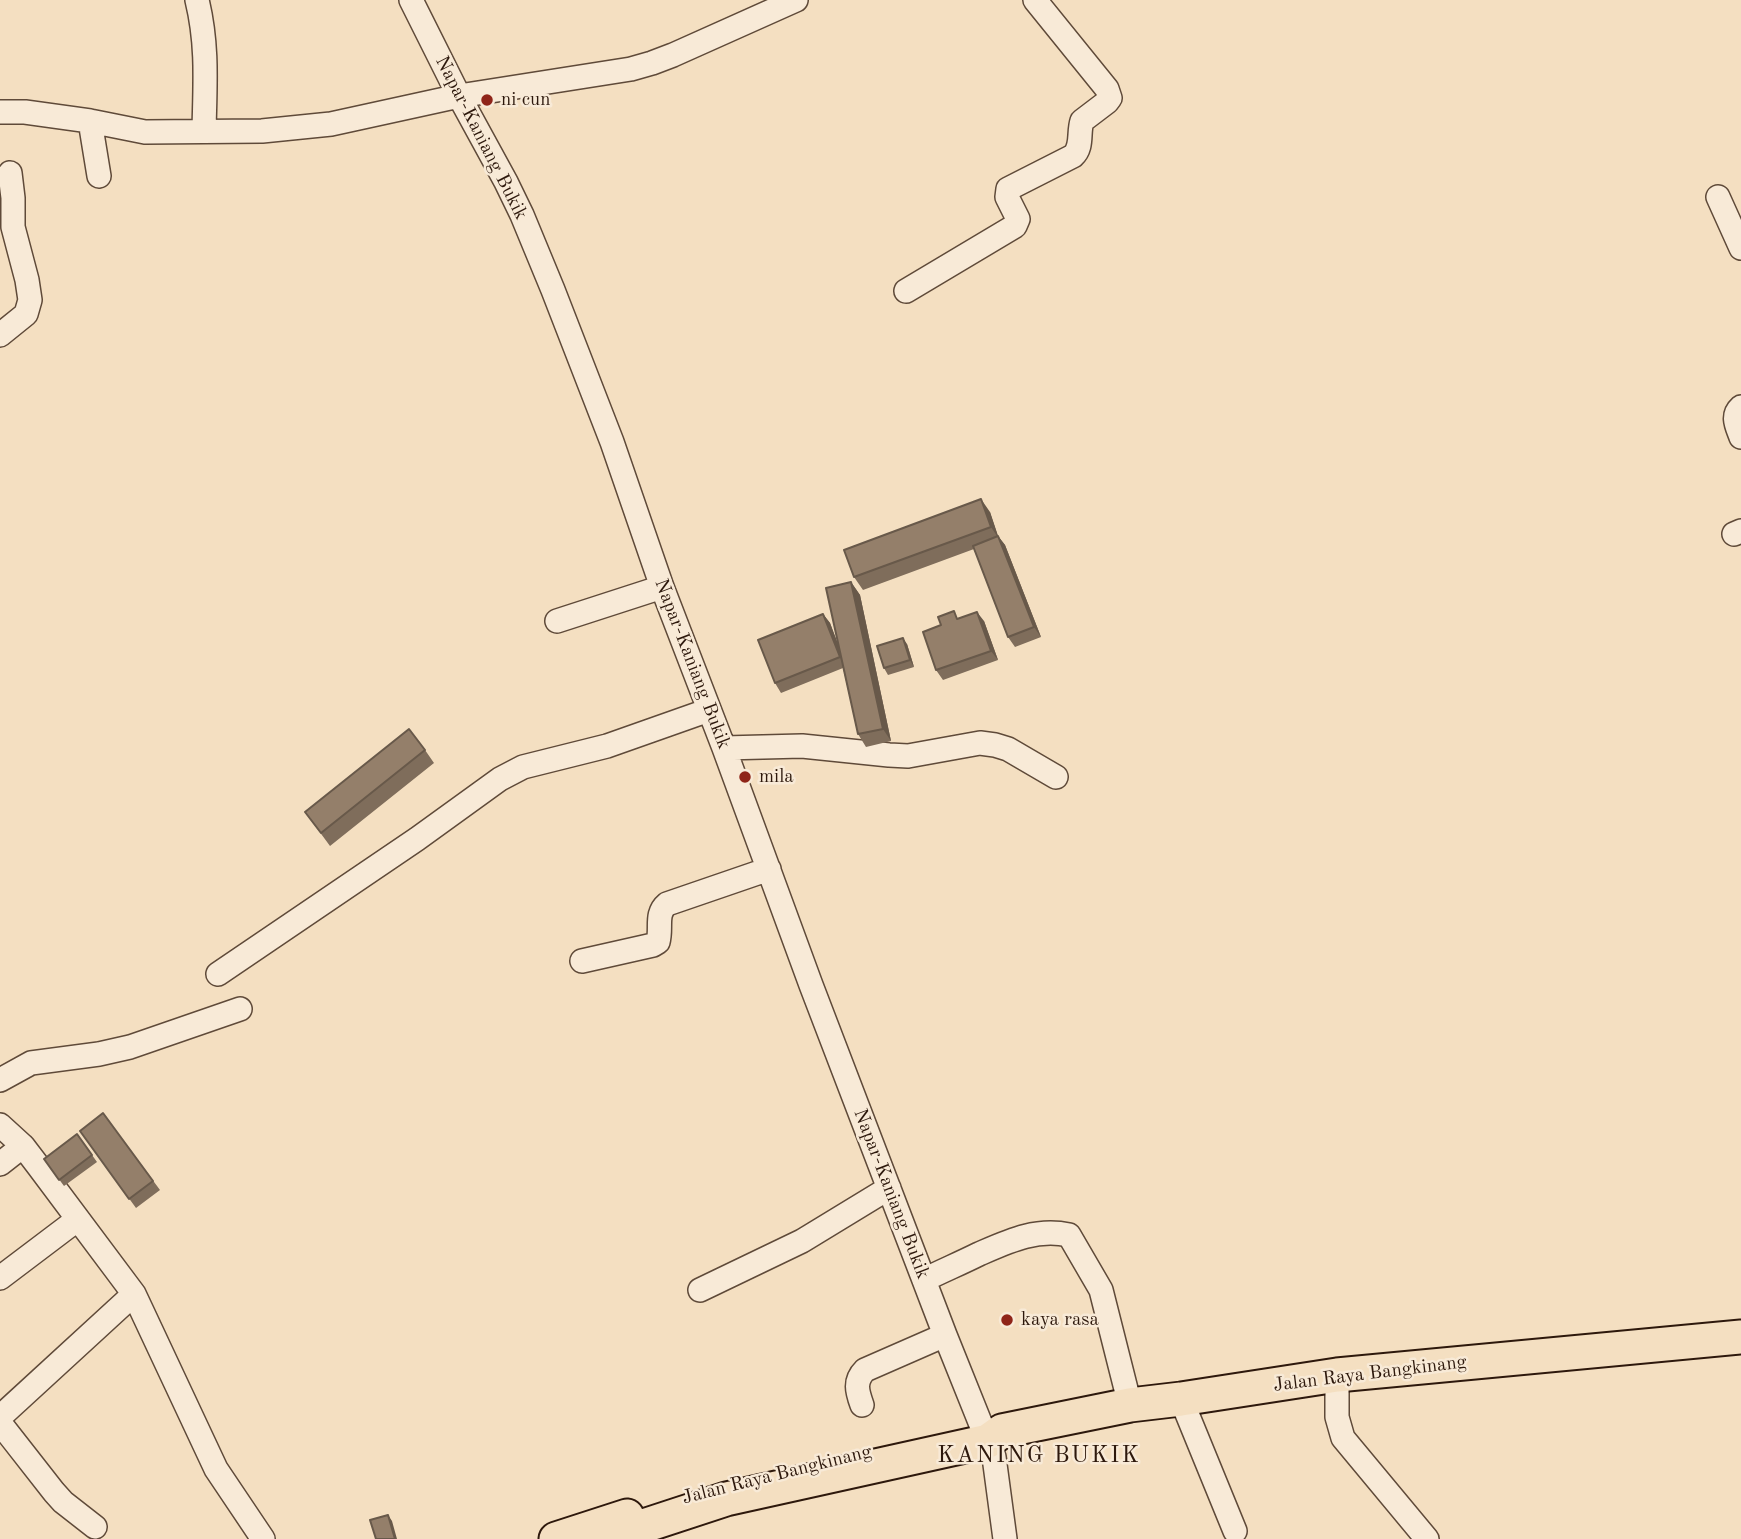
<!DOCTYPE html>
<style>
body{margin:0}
canvas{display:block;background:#f4dfc1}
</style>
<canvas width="1741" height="1539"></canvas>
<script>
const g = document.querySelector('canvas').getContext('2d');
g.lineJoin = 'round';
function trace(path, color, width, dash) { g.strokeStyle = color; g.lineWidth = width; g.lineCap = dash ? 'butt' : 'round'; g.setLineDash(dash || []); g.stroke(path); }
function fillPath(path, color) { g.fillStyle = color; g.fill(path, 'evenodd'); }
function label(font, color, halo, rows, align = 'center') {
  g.font = font + ' "Old Standard TT",serif'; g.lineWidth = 5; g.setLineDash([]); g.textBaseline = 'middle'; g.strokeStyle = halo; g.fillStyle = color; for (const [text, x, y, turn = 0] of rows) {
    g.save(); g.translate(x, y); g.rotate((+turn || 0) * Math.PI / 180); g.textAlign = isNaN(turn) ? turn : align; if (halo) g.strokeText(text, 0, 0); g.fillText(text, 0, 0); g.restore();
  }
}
const minor = new Path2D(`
 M 197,0 C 208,45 205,85 204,130
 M 411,0 L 459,96 L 506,182 L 522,215 L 553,290 L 612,442 L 662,587 L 724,748 L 811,985 L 945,1335 L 994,1457 L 1005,1539
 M 0,112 L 25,112 L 90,121 L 145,132 L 262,131 L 331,124 L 459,96 L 631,69 L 652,63 L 673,55 L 796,0
 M 90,121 L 99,176
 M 1718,197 L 1741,248
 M 906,291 L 1015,226 L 1018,219 L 1007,197 L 1008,189 L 1073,156 C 1083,147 1078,133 1082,121 L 1107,102 L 1110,98 L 1107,89 L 1035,0
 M 0,335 L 26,314 L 30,300 L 27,280 L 13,227 L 13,198 L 10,173
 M 1741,407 C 1731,416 1737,426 1741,437
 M 1734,534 L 1741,531
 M 557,621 L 662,587
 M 724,748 L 802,746 L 889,755 L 908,756 L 980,743 L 995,745 L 1008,749 L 1056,777
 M 582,961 L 653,945 L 658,942 C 662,928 655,914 667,904 L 769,869
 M 218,974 L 417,839 L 500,779 L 523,767 L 607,746 L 709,710
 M 0,1080 L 31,1063 L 99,1054 L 130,1047 L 240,1009
 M 0,1125 L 23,1146 L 39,1167 L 134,1294 L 216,1469 L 263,1539
 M 0,1164 L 23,1146
 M 0,1278 L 78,1219
 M 924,1280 C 942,1271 961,1263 979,1254 C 1009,1241 1036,1228 1069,1235 L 1101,1290 L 1130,1405
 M 700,1290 L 802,1241 L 889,1188
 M 1337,1375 L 1337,1417 L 1343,1438 L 1427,1539
 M 1181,1399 L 1235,1531
 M 862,1405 C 857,1391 854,1381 865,1370 L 945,1335
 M 0,1417 L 134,1294
 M 0,1423 L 54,1492 L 63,1502 L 95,1527`);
const highway = new Path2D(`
 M 556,1539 L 627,1516
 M 604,1539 L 726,1499 L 988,1441 L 1002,1431 L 1130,1405 L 1181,1399 L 1337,1375 L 1741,1337`);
trace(minor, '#5f4a39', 26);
trace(highway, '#2d180c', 37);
trace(minor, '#f8ead7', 23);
trace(highway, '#f4dfc1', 33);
fillPath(new Path2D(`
 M 990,512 L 998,536 L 1005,545 L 1041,637 L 1015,647 L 1008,637 L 974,549 L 863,590 L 854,577 Z
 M 851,582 L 860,595 L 891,741 L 866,747 L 858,734 L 843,668 L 781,693 L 775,683 L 823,614 L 830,623 L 838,645 Z
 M 959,618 L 984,621 L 998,660 L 943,680 L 936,670 Z
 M 907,644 L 914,667 L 888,675 L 884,668 Z
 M 425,750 L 434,763 L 330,846 L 305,812 Z
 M 103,1113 L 160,1190 L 136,1208 L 80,1131 Z
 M 77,1134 L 97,1162 L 64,1186 L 44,1159 Z`), '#7f6d5b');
fillPath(new Path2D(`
 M 981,499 L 990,512 L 999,539 L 991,527 Z
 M 998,536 L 1005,545 L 1041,637 L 1034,627 Z
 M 851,582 L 860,595 L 891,741 L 883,729 Z
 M 977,612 L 984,621 L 998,660 L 991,651 Z
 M 823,614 L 830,623 L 847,667 L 840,657 Z
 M 903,638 L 907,644 L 914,667 L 910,660 Z
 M 388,1515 L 392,1521 L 397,1539 L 395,1539 Z`), '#68594a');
const building = new Path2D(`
 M 981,499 L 991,527 L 854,577 L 844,550 Z
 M 998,536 L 1034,627 L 1008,637 L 973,546 Z
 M 851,582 L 883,729 L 858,734 L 826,588 Z
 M 954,611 L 957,619 L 977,612 L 991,651 L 936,670 L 923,632 L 941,625 L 938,617 Z
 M 823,614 L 840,657 L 775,683 L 758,640 Z
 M 903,638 L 910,660 L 884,668 L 877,646 Z
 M 409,729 L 425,750 L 321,833 L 305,812 Z
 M 103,1113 L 153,1181 L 129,1199 L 80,1131 Z
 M 77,1134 L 92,1155 L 59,1180 L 44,1159 Z
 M 388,1515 L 395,1539 L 376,1539 L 370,1520 Z`);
fillPath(building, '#947f6a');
trace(building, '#68594a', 2);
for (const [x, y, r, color] of [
 [487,100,7,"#8f2418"],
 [745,777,7,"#8f2418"],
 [1007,1320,7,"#8f2418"]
]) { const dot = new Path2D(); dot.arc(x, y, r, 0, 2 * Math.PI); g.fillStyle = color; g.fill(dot); trace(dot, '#f8ead7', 2.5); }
label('19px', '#2d180c', '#f8ead7', [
 ["ni cun",501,100],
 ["mila",759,777],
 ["kaya rasa",1021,1320]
], 'left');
label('19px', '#2d180c', '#f8ead7', [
 ["Napar-Kaniang Bukik",481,138,63],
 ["Napar-Kaniang Bukik",692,664,69],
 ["Napar-Kaniang Bukik",891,1194,69],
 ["Jalan Raya Bangkinang",1370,1374,-7],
 ["Jalan Raya Bangkinang",777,1475,-14]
]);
g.letterSpacing = '2px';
label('23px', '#2d180c', '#f8ead7', [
 ["KANING BUKIK",1039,1456]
]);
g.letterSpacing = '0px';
</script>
